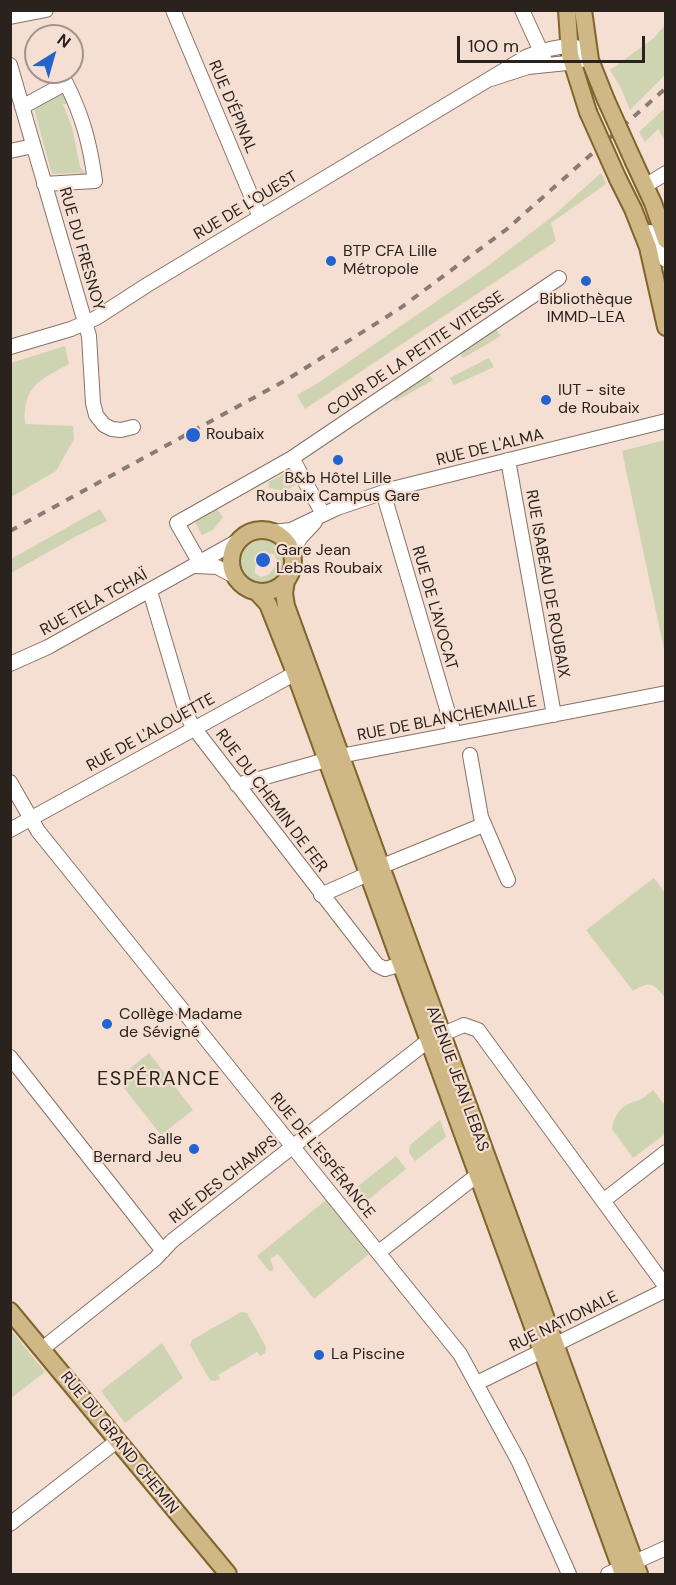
<!DOCTYPE html>
<meta charset="utf-8">
<style>
body{margin:0}
#map{position:relative;width:676px;height:1585px;overflow:hidden;background:#f5dfd2;font-family:"DM Sans",sans-serif}
canvas{display:block}
.frame{position:absolute;inset:0;border:12px solid #29221d;pointer-events:none}
.north{position:absolute;left:24px;top:24px;width:60px;height:60px;box-sizing:border-box;background:#f5dfd2;border:2px solid #a3938a;border-radius:50%;rotate:37deg;font-size:16px;font-weight:700;line-height:24px;text-align:center;color:#29221d}
.north::after{content:'';display:block;margin:auto;width:21px;height:27px;background:#2263d0;clip-path:polygon(50% 0,100% 100%,50% 72%,0 100%)}
.scale{position:absolute;left:457px;top:36px;width:188px;height:27px;box-sizing:border-box;border:3px solid #29221d;border-top:0;padding-left:8px;font-size:18px;line-height:21px;white-space:nowrap;color:#29221d;-webkit-text-stroke:4px #f5dfd2;paint-order:stroke}
</style>
<div id="map">
<canvas width="676" height="1585"></canvas>
<div class="frame"></div>
<div class="north">N</div>
<div class="scale">100 m</div>
</div>
<script>
const g = document.querySelector('canvas').getContext('2d');
g.lineJoin = 'round';
function fillPath(path, color) { g.fillStyle = color; g.fill(path, 'evenodd'); }
function trace(path, color, width, dash) { g.strokeStyle = color; g.lineWidth = width; g.lineCap = dash ? 'butt' : 'round'; g.setLineDash(dash || []); g.stroke(path); }
function label(font, color, halo, rows, align = 'center') {
  g.font = font + ' "DM Sans",sans-serif'; g.lineWidth = 4.5; g.setLineDash([]); g.textBaseline = 'middle'; g.strokeStyle = halo; g.fillStyle = color; for (const [text, x, y, turn = 0] of rows) {
    g.save(); g.translate(x, y); g.rotate((+turn || 0) * Math.PI / 180); g.textAlign = isNaN(turn) ? turn : align; if (halo) g.strokeText(text, 0, 0); g.fillText(text, 0, 0); g.restore();
  }
}
fillPath(new Path2D(`
 M 665,25 L 665,75 L 630,110 L 621,88 L 610,70 L 654,38 Z
 M 60,93 L 66,96 L 70,104 L 63,104 L 72,127 L 80,167 L 88,176 L 83,176 L 79,173 L 52,174 L 34,109 L 53,98 L 55,94 Z
 M 665,108 L 665,140 L 658,129 L 645,142 L 639,132 Z
 M 601,173 L 606,184 L 551,223 L 556,241 L 305,409 L 297,395 L 318,383 L 485,268 L 553,216 Z
 M 495,328 L 501,336 L 463,358 L 459,352 Z
 M 65,346 L 69,364 C 40,380 22,386 25,424 L 73,426 L 74,439 L 56,471 L 11,497 L 11,363 Z
 M 489,358 L 494,367 L 454,385 L 450,378 Z
 M 428,373 L 433,380 L 396,401 L 393,397 Z
 M 665,440 L 666,440 L 665,654 L 622,451 Z
 M 290,471 L 298,484 L 285,491 L 269,488 L 268,482 Z
 M 100,509 L 107,521 L 75,537 L 11,573 L 11,559 Z
 M 217,509 L 223,517 L 213,530 L 202,535 L 195,522 Z
 M 260,537 C 290,539 295,577 266,586 C 231,587 226,543 260,537 ZM 266,553 L 274,554 C 280,562 274,569 268,575 L 261,577 L 255,573 C 254,564 259,557 266,553 Z
 M 654,878 L 665,893 L 665,998 C 654,983 650,980 633,991 L 586,930 Z
 M 149,1053 L 193,1110 L 161,1135 L 117,1079 Z
 M 653,1090 L 663,1103 L 665,1102 L 665,1134 L 633,1158 L 612,1129 C 615,1113 621,1106 636,1101 C 643,1099 648,1094 653,1090 Z
 M 440,1120 L 446,1137 L 415,1161 L 409,1153 L 410,1145 Z
 M 396,1156 L 406,1169 L 364,1203 L 356,1195 L 357,1187 Z
 M 326,1200 L 369,1254 L 314,1299 L 278,1254 L 270,1259 L 274,1269 L 270,1272 L 257,1256 Z
 M 241,1312 L 247,1313 L 266,1347 L 265,1353 L 260,1356 L 257,1352 L 218,1375 L 220,1379 L 215,1381 L 210,1380 L 190,1345 L 192,1340 Z
 M 11,1330 L 45,1372 L 11,1398 L 10,1398 Z
 M 162,1343 L 183,1378 L 125,1423 L 101,1391 Z`), '#ced3b2');
const minor = new Path2D(`
 M 173,10 L 260,217
 M 522,10 L 544,58
 M 10,17 L 46,10
 M 10,65 L 89,336 L 93,403 L 96,415 L 104,425 L 112,429 L 121,430 L 133,427
 M 22,107 L 66,83 C 83,117 90,144 95,181 L 44,184
 M 10,151 L 33,146
 M 645,186 L 666,173
 M 650,232 L 656,248 L 666,260
 M 10,347 L 71,329 L 96,318 L 147,285 L 526,57 C 543,50 572,40 588,52 L 583,59 L 577,62 L 528,67 L 491,79
 M 292,458 L 559,278
 M 508,460 L 554,715
 M 383,492 L 454,733
 M 272,532 L 291,530 L 337,508 L 396,488 L 666,421
 M 292,554 L 300,538 L 315,522
 M 201,565 L 177,523 L 292,458 L 323,514
 M 196,566 L 217,567 L 236,577
 M 150,591 L 187,716 L 194,728 L 377,965 L 385,969 L 409,962
 M 10,664 L 48,647 L 243,538
 M 470,755 L 481,817 L 508,880
 M 10,782 L 38,831 L 460,1354 L 519,1462 L 569,1574
 M 237,785 L 340,756 L 666,693
 M 10,830 L 303,669
 M 380,867 L 483,825
 M 321,895 L 368,874
 M 10,1057 L 163,1251
 M 603,1201 L 666,1152
 M 379,1252 L 485,1169
 M 42,1349 L 155,1259 L 172,1241 L 429,1040 L 464,1025 L 478,1030 L 666,1287
 M 477,1383 L 666,1290
 M 10,1524 L 117,1441
 M 608,1574 L 666,1548`);
const major = new Path2D(`
 M 567,10 L 570,55 L 588,112
 M 583,10 L 590,60 L 606,100
 M 634,162 L 653,203 L 666,240
 M 618,179 L 633,209 L 648,247 L 666,327
 M231 561a31 31 0 1 1 62 0a31 31 0 1 1-62 0Z
 M 286,581 L 284,593 L 286,606 L 639,1574
 M 256,591 L 268,604 L 294,670 L 623,1574
 M 10,1311 L 228,1574`);
trace(minor, '#867267', 16);
trace(major, '#80652c', 20);
trace(minor, '#fff', 14);
trace(major, '#cfb885', 16);
trace(new Path2D(`
 M 10,531 L 288,379 L 399,309 L 507,229 L 666,88`), '#8a7b73', 4, [8, 8]);
const majorBridge = new Path2D(`
 M 606,100 L 634,162
 M 588,112 L 618,179`);
trace(majorBridge, '#80652c', 20, []);
trace(majorBridge, '#cfb885', 16);
for (const [x, y, r, color] of [
 [331,261,6,"#2263d0"],
 [586,281,6,"#2263d0"],
 [546,400,6,"#2263d0"],
 [193,435,8,"#2263d0"],
 [338,460,6,"#2263d0"],
 [263,560,8,"#2263d0"],
 [107,1024,6,"#2263d0"],
 [194,1149,6,"#2263d0"],
 [319,1355,6,"#2263d0"]
]) { const dot = new Path2D(); dot.arc(x, y, r, 0, 2 * Math.PI); g.fillStyle = color; g.fill(dot); trace(dot, '#f5dfd2', 2); }
label('16px', '#29221d', '#f5dfd2', [
 ["RUE D'ÉPINAL",232,107,67],
 ["RUE DE L'OUEST",246,206,-31],
 ["RUE DU FRESNOY",81,249,74],
 ["COUR DE LA PETITE VITESSE",416,354,-34],
 ["RUE DE L'ALMA",490,448,-14],
 ["RUE ISABEAU DE ROUBAIX",547,584,80],
 ["RUE TELA TCHAÏ",94,603,-29],
 ["RUE DE L'AVOCAT",434,608,74],
 ["RUE DE BLANCHEMAILLE",447,719,-11],
 ["RUE DE L'ALOUETTE",151,733,-29],
 ["RUE DU CHEMIN DE FER",271,801,53],
 ["AVENUE JEAN LEBAS",457,1079,70],
 ["RUE DE L'ESPÉRANCE",322,1156,51],
 ["RUE DES CHAMPS",224,1180,-38],
 ["RUE NATIONALE",564,1322,-26],
 ["RUE DU GRAND CHEMIN",119,1443,51]
]);
label('16px', '#29221d', '#f5dfd2', [
 ["BTP CFA Lille",343,252],
 ["Métropole",343,270],
 ["Bibliothèque",586,300,"center"],
 ["IMMD-LEA",586,318,"center"],
 ["IUT − site",558,391],
 ["de Roubaix",558,409],
 ["Roubaix",206,435],
 ["B&b Hôtel Lille",338,479,"center"],
 ["Roubaix Campus Gare",338,497,"center"],
 ["Gare Jean",276,551],
 ["Lebas Roubaix",276,569],
 ["Collège Madame",119,1015],
 ["de Sévigné",119,1033],
 ["Salle",182,1140,"right"],
 ["Bernard Jeu",182,1158,"right"],
 ["La Piscine",331,1355]
], 'left');
g.letterSpacing = '1.5px';
label('20px', '#29221d', '#f5dfd2', [
 ["ESPÉRANCE",159,1080]
]);
g.letterSpacing = '0px';
</script>
